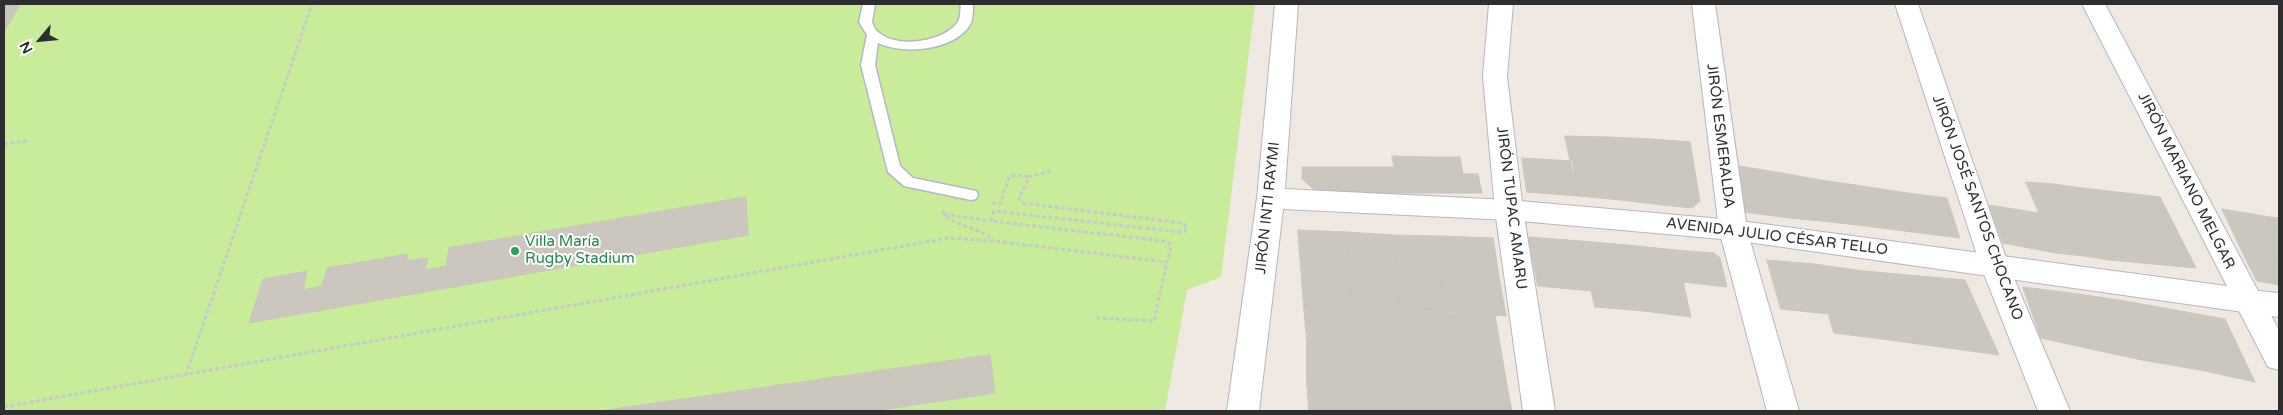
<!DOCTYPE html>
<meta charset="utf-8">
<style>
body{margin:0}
#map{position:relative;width:2283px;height:415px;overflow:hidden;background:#efe9e1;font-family:"Varela Round",sans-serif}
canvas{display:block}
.frame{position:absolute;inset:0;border:5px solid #2e2e2e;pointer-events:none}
.north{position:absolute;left:15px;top:15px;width:50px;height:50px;-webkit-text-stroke:4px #fff;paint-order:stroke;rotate:242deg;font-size:14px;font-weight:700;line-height:20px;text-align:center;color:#2e2e2e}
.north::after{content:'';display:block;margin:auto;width:18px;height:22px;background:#2e2e2e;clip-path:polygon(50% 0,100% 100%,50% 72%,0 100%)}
</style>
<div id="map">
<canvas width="2283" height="415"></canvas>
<div class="frame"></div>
<div class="north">N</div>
</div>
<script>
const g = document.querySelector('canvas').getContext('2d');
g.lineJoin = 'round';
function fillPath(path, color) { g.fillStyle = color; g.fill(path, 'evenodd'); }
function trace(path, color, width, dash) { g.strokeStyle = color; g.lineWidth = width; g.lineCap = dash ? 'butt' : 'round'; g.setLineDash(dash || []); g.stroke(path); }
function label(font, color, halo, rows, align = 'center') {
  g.font = font + ' "Varela Round",sans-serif'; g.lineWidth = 4; g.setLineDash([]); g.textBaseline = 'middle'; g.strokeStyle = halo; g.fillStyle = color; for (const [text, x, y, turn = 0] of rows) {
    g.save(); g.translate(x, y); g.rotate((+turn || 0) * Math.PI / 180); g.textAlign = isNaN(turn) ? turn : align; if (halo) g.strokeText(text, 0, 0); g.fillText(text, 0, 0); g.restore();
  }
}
fillPath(new Path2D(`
 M 4,4 L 1255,4 L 1221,277 L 1187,290 L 1165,411 L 4,411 Z`), '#c9ec9a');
const building = new Path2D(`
 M 4,4 L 20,4 L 4,32 Z
 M 1565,136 L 1608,137 L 1621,200 L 1578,196 Z
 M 1608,137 L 1653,139 L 1662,205 L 1621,200 Z
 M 1653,139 L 1690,142 L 1700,201 L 1692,208 L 1662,205 Z
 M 1392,156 L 1431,157 L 1440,193 L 1400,193 Z
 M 1431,157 L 1460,157 L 1463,174 L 1478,174 L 1482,193 L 1440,193 Z
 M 1522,158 L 1572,161 L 1578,196 L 1527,192 Z
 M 1739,166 L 1782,173 L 1790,218 L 1743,212 Z
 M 1303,167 L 1395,167 L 1400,193 L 1318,193 L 1302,179 Z
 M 1782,173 L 1820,180 L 1830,222 L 1790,218 Z
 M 1820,180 L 1856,185 L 1866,226 L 1830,222 Z
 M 2026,182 L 2054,184 L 2084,256 L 2056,253 Z
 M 2054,184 L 2074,187 L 2109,260 L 2084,256 Z
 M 1856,185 L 1900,192 L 1912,232 L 1866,226 Z
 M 2074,187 L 2160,197 L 2196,268 L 2109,260 Z
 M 1900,192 L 1947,198 L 1960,238 L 1912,232 Z
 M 746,197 L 748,235 L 249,323 L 263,279 L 307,271 L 303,290 L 322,286 L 327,268 L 408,254 L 406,261 L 428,258 L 425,270 L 446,266 L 449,248 Z
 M 1989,205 L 2039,213 L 2056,253 L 2003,243 Z
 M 2222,209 L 2270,217 L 2279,232 L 2279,260 L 2244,255 Z
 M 2270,217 L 2279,218 L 2279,232 Z
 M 1298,230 L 1347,232 L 1352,308 L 1304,306 Z
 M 1347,232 L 1394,235 L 1400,310 L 1352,308 Z
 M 1394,235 L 1441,236 L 1451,312 L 1400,310 Z
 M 1441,236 L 1493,238 L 1499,276 L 1445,273 Z
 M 1528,237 L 1581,241 L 1592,291 L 1538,286 Z
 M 1581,241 L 1628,245 L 1644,311 L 1595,307 Z
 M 1628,245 L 1676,250 L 1691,317 L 1644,311 Z
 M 1676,250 L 1714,253 L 1720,258 L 1727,287 L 1683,282 Z
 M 2244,255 L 2279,260 L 2279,285 L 2257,281 Z
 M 1767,260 L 1814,264 L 1829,314 L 1781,309 Z
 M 1814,264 L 1864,271 L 1882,339 L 1834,333 Z
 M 1864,271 L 1965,280 L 1999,355 L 1882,339 Z
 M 1445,273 L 1499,276 L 1506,316 L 1451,312 Z
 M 2023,287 L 2071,293 L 2086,348 L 2041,338 Z
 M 2071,293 L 2119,300 L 2142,360 L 2086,348 Z
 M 2119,300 L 2175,310 L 2200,370 L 2142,360 Z
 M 1304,306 L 1388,310 L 1391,345 L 1307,341 Z
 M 1388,310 L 1495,315 L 1501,350 L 1391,345 Z
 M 2175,310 L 2225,319 L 2255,382 L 2200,370 Z
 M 1307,341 L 1391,345 L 1397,388 L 1307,382 Z
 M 1391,345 L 1501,350 L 1507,386 L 1396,379 Z
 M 990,355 L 995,393 L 873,411 L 600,411 Z
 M 1396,379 L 1507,386 L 1512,411 L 1401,411 Z
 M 1307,382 L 1397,388 L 1401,411 L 1309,411 Z`);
fillPath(building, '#cbc7bf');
trace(building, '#cbc5ba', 1);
const lane = new Path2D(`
 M 863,4 L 875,4 L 872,22 C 873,25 875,30 878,32 C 896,49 943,42 957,23 C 961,18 960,10 961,4 L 973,4 C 973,10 973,18 971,23 C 956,51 903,55 878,43 L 875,65 L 900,166 L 913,178 L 976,191 L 978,195 L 976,199 L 971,200 L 904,186 L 888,172 L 861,65 L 867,35 L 859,22 Z`);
const street = new Path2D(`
 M 1489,4 L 1513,4 L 1507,76 L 1523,210 L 1555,411 L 1523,411 L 1495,210 L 1483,76 Z
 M 1692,4 L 1715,4 L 1747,230 L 1799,411 L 1767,411 L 1719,230 Z
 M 1895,4 L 1918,4 L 2008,264 L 2070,411 L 2038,411 L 1980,264 Z
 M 2248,288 L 2258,291 L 2279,330 L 2279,370 L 2268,367 L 2233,299 L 2238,291 Z`);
const secondary = new Path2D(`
 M 1275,4 L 1298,4 L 1285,189 L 1509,200 L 1733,220 L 2227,286 L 2082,4 L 2105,4 L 2258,291 L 2279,293 L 2279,317 L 1733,240 L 1509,220 L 1283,209 L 1259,411 L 1227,411 L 1257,198 Z`);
trace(lane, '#b4b7c1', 3);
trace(street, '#b4b7c1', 2);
trace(secondary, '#b4b7c1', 2);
trace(new Path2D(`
 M 4,144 L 30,140
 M 1051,171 L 1029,177 L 1019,198 L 1023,203 L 1182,223 L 1187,226 L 1185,231 L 1179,232 L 994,211 L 991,221 L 1163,241 L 1169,243 L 1171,247 L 1167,262
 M 992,203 L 1000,204 L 1009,177 L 1016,175 L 1029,177
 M 942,211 C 955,229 979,225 993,241
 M 944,214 L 991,221
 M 186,375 L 312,4
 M 4,407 L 948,238 L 993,241 L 1167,262 L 1154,321 L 1095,318`), '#c9c9c9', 3, [4, 2.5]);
fillPath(lane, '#fff');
fillPath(street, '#fff');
fillPath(secondary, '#fff');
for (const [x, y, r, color] of [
 [515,251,5,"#2e9e5b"]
]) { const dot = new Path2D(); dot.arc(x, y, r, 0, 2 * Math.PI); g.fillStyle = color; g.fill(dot); trace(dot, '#fff', 2); }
label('15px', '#2e2e2e', '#fff', [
 ["JIRÓN ESMERALDA",1720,136,83],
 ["JIRÓN MARIANO MELGAR",2186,181,63],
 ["JIRÓN INTI RAYMI",1268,208,-84],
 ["JIRÓN TUPAC AMARU",1511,208,83],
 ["JIRÓN JOSÉ SANTOS CHOCANO",1977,208,70],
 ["AVENIDA JULIO CÉSAR TELLO",1777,237,7]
]);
label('15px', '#27864d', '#fff', [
 ["Villa María",525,242],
 ["Rugby Stadium",525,259]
], 'left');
</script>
